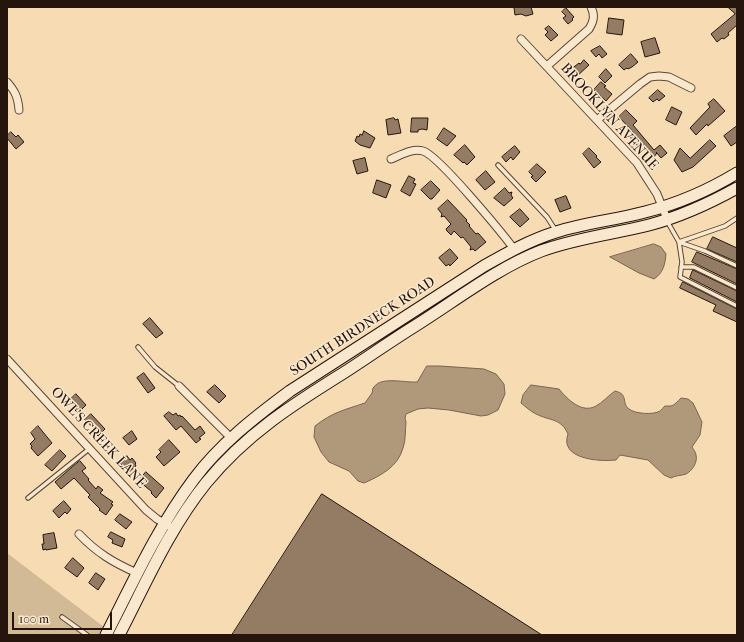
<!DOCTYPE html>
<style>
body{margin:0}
#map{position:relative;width:744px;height:642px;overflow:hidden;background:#f7dcb3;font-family:"IM FELL French Canon",serif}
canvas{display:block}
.frame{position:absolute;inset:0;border:8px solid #26150d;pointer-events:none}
.scale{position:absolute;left:12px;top:612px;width:100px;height:18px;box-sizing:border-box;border:2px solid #26150d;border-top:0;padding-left:5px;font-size:12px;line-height:14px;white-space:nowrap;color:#26150d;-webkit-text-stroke:3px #fae8ce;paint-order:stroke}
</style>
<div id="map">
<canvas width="744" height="642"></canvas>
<div class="frame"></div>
<div class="scale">100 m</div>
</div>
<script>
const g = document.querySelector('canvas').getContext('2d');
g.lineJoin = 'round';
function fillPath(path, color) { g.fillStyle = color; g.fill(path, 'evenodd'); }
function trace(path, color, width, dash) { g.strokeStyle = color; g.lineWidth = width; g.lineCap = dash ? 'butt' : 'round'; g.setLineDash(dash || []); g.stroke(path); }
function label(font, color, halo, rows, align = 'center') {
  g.font = font + ' "IM FELL French Canon",serif'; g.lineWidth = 3; g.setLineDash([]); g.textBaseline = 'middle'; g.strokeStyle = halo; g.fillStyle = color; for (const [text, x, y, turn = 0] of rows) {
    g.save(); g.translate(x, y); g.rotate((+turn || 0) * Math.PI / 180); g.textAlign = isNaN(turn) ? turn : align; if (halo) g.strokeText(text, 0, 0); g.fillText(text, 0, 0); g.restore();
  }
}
fillPath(new Path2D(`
 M 7,553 L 104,627 L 100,635 L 7,635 Z`), '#d3ba97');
const water = new Path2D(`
 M 654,244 L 661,247 L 666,254 C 665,265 663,273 654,279 L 639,273 L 610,257 Z
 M 427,366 L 440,366 L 484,369 L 496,374 L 504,384 L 505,394 L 498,410 L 488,415 L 481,416 L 449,410 L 428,408 L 418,409 L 406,414 L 405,418 L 406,422 C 405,431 406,440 403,448 C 398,467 380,476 364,483 L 358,481 L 349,471 L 329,462 L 321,452 L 314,437 L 315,426 C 333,412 344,410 365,403 C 367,400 370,396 372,393 C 373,391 372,388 374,387 C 381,376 406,383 417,382 Z
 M 531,385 L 559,389 C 567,399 582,414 596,406 C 602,403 609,395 615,391 C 629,394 621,403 629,409 C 635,414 654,415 660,411 C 662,410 663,407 665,406 C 665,406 671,406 671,406 C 675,405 678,401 681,398 L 688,399 L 693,403 L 702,422 L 700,435 L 692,447 C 693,449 696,452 696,455 C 698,462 692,471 686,474 C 681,476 676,475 671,478 L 664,475 L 648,460 L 620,455 L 616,460 C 599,462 559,459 568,434 C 561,418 550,421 536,414 C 530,411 526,407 521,403 L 523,395 Z`);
fillPath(water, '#b0987b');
trace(water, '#79644f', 1);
const building = new Path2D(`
 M 519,7 L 531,7 L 533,14 L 526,16 L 521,14 L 515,15 L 514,8 Z
 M 728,7 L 737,7 L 737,25 L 728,33 L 729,35 L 724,39 L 722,38 L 717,42 L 711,34 L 735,14 Z
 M 566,8 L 574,17 L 572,19 L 573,20 L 568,24 L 563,18 L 566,16 L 562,12 Z
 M 609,18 L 624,20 L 622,35 L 607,33 Z
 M 549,26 L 558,35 L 551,41 L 545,35 L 548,32 L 545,29 Z
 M 655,38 L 660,53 L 645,57 L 641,42 Z
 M 600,46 L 607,54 L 602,58 L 599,54 L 596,57 L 591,51 Z
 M 631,54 L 638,62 L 632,67 L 628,69 L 627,68 L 624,70 L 619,65 Z
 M 584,60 L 589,65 L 576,77 L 570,70 L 579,63 L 580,64 Z
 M 606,69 L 612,76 L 605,83 L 599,77 Z
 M 601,82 L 606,86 L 604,87 L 612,94 L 606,101 L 594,90 Z
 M 658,90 L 665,96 L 659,101 L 657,99 L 653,102 L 649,98 Z
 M 714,99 L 725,111 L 708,126 L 707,124 L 696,135 L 690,128 L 710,107 L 708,104 Z
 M 672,107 L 682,112 L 676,125 L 666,120 Z
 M 626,110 L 637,121 L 633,125 L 654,150 L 660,145 L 667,153 L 661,158 L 656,152 L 657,153 L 653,158 L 644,148 L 641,150 L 630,137 L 634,133 L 619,117 Z
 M 394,118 L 395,120 L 398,119 L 401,133 L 388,135 L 386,120 Z
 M 412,118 L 428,118 L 427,130 L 422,129 L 418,130 L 418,132 L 411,132 Z
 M 737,126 L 737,142 L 731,146 L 724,136 Z
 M 444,128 L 456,136 L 447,146 L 437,139 Z
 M 364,131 L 375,138 L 370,148 L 360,145 L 355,141 L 357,136 L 359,137 L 360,134 L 362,135 Z
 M 11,132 L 16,137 L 18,135 L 24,142 L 16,149 L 7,138 L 7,136 Z
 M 710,140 L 716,146 L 693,167 L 682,172 L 674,160 L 680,148 L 690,158 Z
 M 465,145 L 475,157 L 467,165 L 464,162 L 463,163 L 454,155 Z
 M 515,146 L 520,152 L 513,160 L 511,157 L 506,162 L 502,157 Z
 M 589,148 L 597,156 L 596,157 L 601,162 L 594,168 L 583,154 Z
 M 365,158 L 368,171 L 357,174 L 353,161 Z
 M 537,164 L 546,172 L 536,182 L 531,177 L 533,176 L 529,172 Z
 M 486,171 L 495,182 L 485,190 L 476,180 Z
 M 409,176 L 415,179 L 413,183 L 416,184 L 410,196 L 401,191 Z
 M 377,180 L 391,185 L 386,198 L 373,193 Z
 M 431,181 L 440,190 L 432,199 L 430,199 L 421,190 Z
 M 505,188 L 509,193 L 512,192 L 511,195 L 513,198 L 504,206 L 494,198 Z
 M 566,196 L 571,208 L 560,212 L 555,200 Z
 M 448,200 L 467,220 L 466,221 L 470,225 L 469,226 L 476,234 L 478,233 L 486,242 L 475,251 L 473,249 L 470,250 L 471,247 L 463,237 L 461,238 L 454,231 L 451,235 L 447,231 L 446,229 L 451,224 L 444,216 L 441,217 L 442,214 L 438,209 Z
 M 520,209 L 529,219 L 520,227 L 510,217 Z
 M 713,237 L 737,248 L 737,262 L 707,249 Z
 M 450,249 L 458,258 L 450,266 L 449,264 L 446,266 L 439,258 Z
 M 697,252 L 737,269 L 737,284 L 692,262 Z
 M 693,270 L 737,291 L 737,302 L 690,278 Z
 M 683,282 L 737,309 L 737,322 L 713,311 L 716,305 L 680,288 Z
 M 150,318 L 163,333 L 156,338 L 143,324 Z
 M 144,373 L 155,388 L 148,393 L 137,378 Z
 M 215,385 L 226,396 L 219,403 L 207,392 Z
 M 76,394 L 86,405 L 78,413 L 74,409 L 76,408 L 69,401 Z
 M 169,412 L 173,415 L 176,413 L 178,416 L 180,415 L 181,417 L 182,416 L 195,430 L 200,426 L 205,433 L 199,438 L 201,439 L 196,443 L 181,426 L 176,430 L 164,416 Z
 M 91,414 L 105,429 L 98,436 L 94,432 L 96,430 L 85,420 Z
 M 38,426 L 52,443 L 38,456 L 31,448 L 32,446 L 30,444 L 35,439 L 31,433 Z
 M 132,431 L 137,439 L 129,445 L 123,438 Z
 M 169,440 L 180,452 L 164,466 L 156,457 L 161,452 L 159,450 Z
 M 60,450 L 66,456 L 52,471 L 45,465 Z
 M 127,456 L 130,460 L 132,458 L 136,463 L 135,464 L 136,466 L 129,472 L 120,463 Z
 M 80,461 L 86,468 L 82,471 L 89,479 L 88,480 L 96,489 L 98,486 L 103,490 L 100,493 L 113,502 L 111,504 L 113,505 L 106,515 L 99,510 L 100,509 L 88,497 L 90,495 L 74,478 L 61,489 L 55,482 L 72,467 Z
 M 146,472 L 164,488 L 156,498 L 151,493 L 152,492 L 139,481 Z
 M 322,494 L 542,635 L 232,635 Z
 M 64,501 L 71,509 L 67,514 L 65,512 L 59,518 L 53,511 Z
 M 120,514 L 132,522 L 126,529 L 115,520 Z
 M 111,532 L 125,539 L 122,547 L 112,543 L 113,540 L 108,537 Z
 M 54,533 L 57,548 L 46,550 L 46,549 L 43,550 L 42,544 L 44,544 L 43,535 Z
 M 73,558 L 84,568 L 77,577 L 65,568 Z
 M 96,573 L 105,579 L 98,590 L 89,583 Z`);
fillPath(building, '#937c63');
trace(building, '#26150d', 1);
const lane = new Path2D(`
 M 498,165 L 547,217 L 556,231
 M 667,221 L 679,242 L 725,226 L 737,218
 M 737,266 L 705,251 L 679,242 L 682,262 L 680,277 L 737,306
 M 681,267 L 694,267 L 737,288
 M 138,347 L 155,367 L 179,386
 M 28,498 L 89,449
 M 62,617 L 87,635`);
const street = new Path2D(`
 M 521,39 L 637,163 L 657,194 L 667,219
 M 547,66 L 589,29 C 594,21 595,15 591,7
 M 7,82 C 15,91 18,97 19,110
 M 597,120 L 640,84 L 650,77 L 659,76 L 669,77 L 691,88
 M 391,159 C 401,155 412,148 423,151 C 438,155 502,233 514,249
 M 7,359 L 146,510 L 157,519 L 174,529
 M 179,386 L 231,438
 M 79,534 C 97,553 114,563 137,573`);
const secondary = new Path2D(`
 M 106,635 C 133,582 158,527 194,479 C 220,444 255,417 290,391 L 484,266 C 507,253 530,240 556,232 C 585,223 615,220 645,212 C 677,204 709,190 737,173
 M 119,635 C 146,583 169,529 206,483 C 246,434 292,405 345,372 C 368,357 391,341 415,326 C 455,301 497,268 541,251 C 576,238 613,234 649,225 C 679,217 710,203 737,188`);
trace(lane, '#5a4736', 5.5);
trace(street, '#5a4736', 9);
trace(secondary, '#26150d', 13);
trace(lane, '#fae8ce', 3.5);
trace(street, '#fae8ce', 7);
trace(secondary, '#fae8ce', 11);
label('14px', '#26150d', '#fae8ce', [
 ["BROOKLYN AVENUE",609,117,48],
 ["SOUTH BIRDNECK ROAD",363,327,-33],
 ["OWL'S CREEK LANE",98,438,47]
]);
</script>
